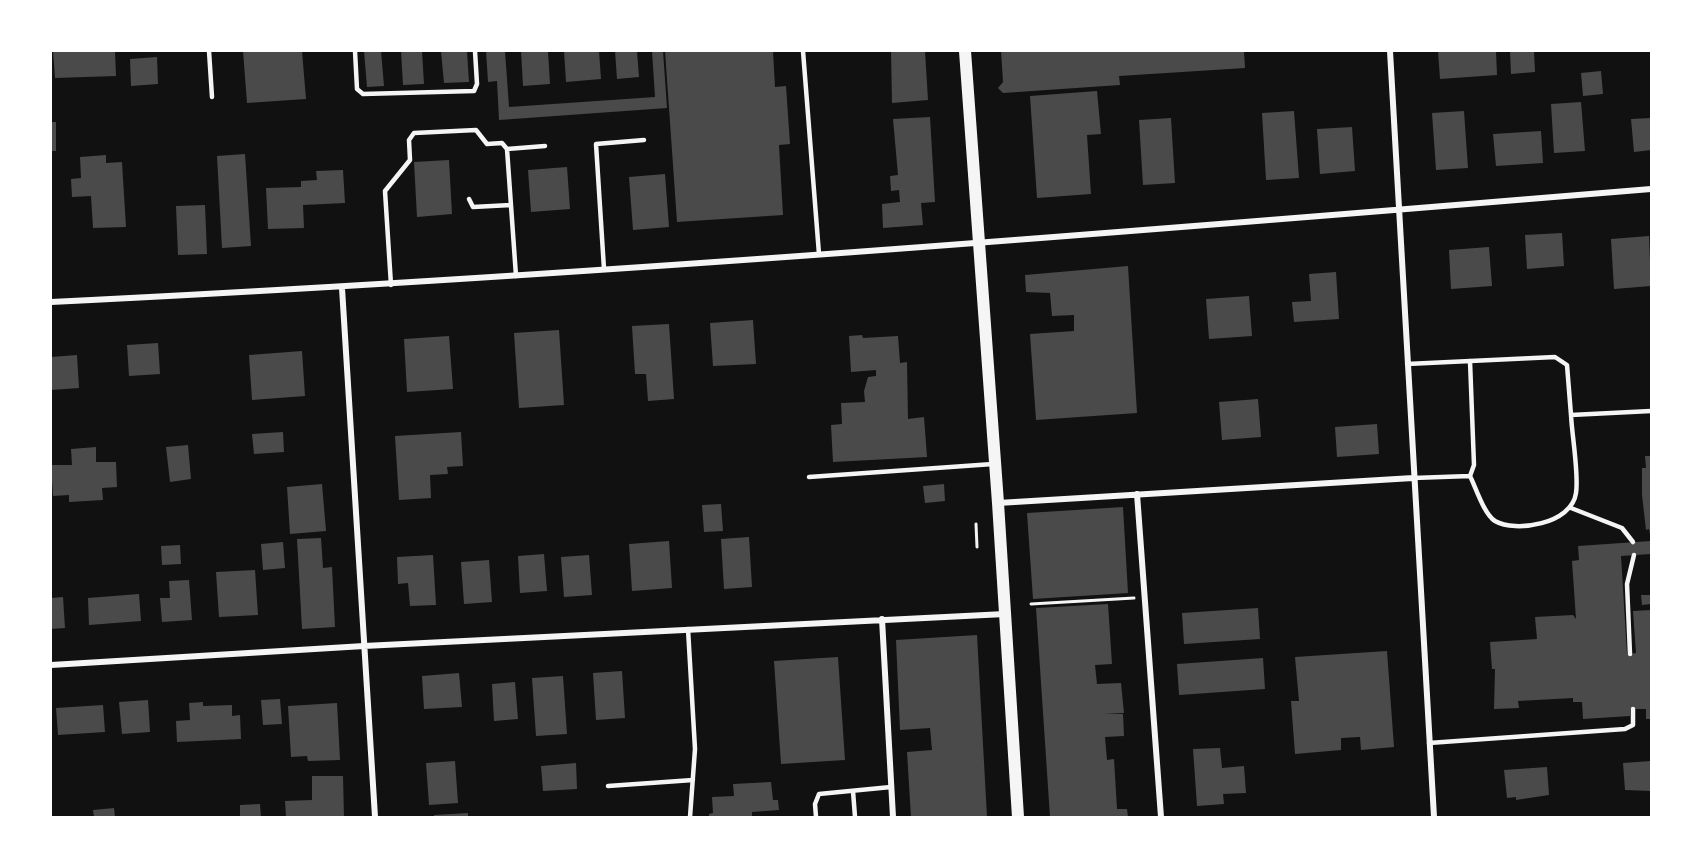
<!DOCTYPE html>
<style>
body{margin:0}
#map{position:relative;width:1702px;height:868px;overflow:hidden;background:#111;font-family:"Roboto Serif",serif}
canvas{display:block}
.frame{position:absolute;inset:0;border:52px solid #fff;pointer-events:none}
</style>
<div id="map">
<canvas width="1702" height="868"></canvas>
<div class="frame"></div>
</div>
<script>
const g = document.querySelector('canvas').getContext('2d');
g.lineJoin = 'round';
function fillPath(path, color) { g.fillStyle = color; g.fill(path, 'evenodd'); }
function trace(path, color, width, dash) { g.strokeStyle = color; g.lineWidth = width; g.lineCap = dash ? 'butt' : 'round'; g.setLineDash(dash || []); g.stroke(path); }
fillPath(new Path2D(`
 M 53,51 L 115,51 L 116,76 L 55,78 Z
 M 243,51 L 302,51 L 306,99 L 247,103 Z
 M 364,51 L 381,51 L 384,86 L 367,87 Z
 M 401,51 L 422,51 L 424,84 L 403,85 Z
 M 441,51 L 467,51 L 469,82 L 444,83 Z
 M 486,51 L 505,51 L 509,107 L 655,97 L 652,51 L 663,51 L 667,108 L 499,120 L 497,81 L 488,82 Z
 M 521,51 L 548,51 L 550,84 L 523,86 Z
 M 564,51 L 599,51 L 601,79 L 566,82 Z
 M 615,51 L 637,51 L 639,77 L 617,79 Z
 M 665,51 L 773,51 L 775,87 L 786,86 L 790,144 L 779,145 L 783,215 L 677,222 Z
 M 891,51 L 925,51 L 928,100 L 892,103 Z
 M 1001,51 L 1244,51 L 1245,68 L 1119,76 L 1120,85 L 1003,93 L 998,88 L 1003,82 Z
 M 1438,51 L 1496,51 L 1497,75 L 1440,79 Z
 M 1510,51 L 1534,51 L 1535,72 L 1511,74 Z
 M 157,57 L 158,84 L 131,86 L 130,59 Z
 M 1601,71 L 1603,94 L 1583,96 L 1581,73 Z
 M 1097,91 L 1101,134 L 1087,135 L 1091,194 L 1037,198 L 1030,96 Z
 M 1581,102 L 1585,151 L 1554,153 L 1551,104 Z
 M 1294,111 L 1299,178 L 1266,180 L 1262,113 Z
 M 1464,111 L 1468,168 L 1436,170 L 1432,113 Z
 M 930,117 L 935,202 L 921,203 L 923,225 L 883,228 L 882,204 L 900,202 L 899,190 L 891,191 L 890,176 L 898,175 L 893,119 Z
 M 1171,118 L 1175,183 L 1143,185 L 1139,120 Z
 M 1651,118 L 1651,150 L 1634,152 L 1631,119 Z
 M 51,122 L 56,122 L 56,151 L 51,151 Z
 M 1352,127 L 1355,171 L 1320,174 L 1317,129 Z
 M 1541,131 L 1543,163 L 1496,166 L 1493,134 Z
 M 245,154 L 251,246 L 222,248 L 217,156 Z
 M 106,155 L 106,163 L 122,162 L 126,227 L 93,228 L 91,196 L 72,197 L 71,179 L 81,178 L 80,157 Z
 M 449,160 L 452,214 L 417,217 L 414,162 Z
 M 567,167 L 570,209 L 531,212 L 528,170 Z
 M 343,170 L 345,203 L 303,205 L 304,228 L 268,229 L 266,188 L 301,187 L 301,181 L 317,180 L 316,171 Z
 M 665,174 L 669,227 L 633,230 L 629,177 Z
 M 205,205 L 207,254 L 178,255 L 176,206 Z
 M 1562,233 L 1564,266 L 1527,269 L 1525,235 Z
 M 1649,236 L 1651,286 L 1614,289 L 1611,239 Z
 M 1489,247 L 1492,286 L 1451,289 L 1449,250 Z
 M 1128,266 L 1137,413 L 1036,420 L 1030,334 L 1074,331 L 1074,315 L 1052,316 L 1050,293 L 1026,292 L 1025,275 Z
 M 1336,272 L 1339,319 L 1294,322 L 1292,302 L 1311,301 L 1309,274 Z
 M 1249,296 L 1252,336 L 1209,339 L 1206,299 Z
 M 753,320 L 756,364 L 713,366 L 710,323 Z
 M 669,324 L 674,399 L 648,401 L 646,374 L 635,374 L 632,326 Z
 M 559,330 L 564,405 L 519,408 L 514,333 Z
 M 862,335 L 863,338 L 898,336 L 900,363 L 907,362 L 908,419 L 924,417 L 927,457 L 833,462 L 831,425 L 842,424 L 841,403 L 865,402 L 864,391 L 868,377 L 876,376 L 876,370 L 851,372 L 849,336 Z
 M 449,336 L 453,389 L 407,392 L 404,339 Z
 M 158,343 L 160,374 L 129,376 L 127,345 Z
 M 302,351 L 305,396 L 252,400 L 249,355 Z
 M 77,355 L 79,388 L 51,390 L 51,357 Z
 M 1258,399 L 1261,437 L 1222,440 L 1219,402 Z
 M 1377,424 L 1379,454 L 1337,457 L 1335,427 Z
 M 283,432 L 284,452 L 254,454 L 252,434 Z
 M 461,432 L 463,466 L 447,467 L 448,474 L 430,475 L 431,498 L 399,500 L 395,436 Z
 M 188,445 L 191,479 L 170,482 L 166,447 Z
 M 96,447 L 96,462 L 116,462 L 117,487 L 102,488 L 103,500 L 69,502 L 69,495 L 53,496 L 51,465 L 72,465 L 71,449 Z
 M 1645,456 L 1651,456 L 1651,539 L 1649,529 L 1646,530 L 1642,495 L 1642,468 L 1646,468 Z
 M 322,484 L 326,531 L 290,534 L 287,487 Z
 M 944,484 L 945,501 L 925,503 L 923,486 Z
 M 721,504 L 723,531 L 704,532 L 702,505 Z
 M 1123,507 L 1128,593 L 1033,599 L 1027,513 Z
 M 749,537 L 752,587 L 724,589 L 721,539 Z
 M 321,538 L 323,568 L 332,567 L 335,627 L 302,629 L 297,539 Z
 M 669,541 L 672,588 L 632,591 L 629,544 Z
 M 1651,541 L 1651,554 L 1621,556 L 1627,654 L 1636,653 L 1633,611 L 1651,610 L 1651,719 L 1646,719 L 1646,709 L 1630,709 L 1630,716 L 1583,719 L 1582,702 L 1573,702 L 1573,698 L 1518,701 L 1519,708 L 1494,709 L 1495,669 L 1492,669 L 1490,642 L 1537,639 L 1535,617 L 1573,615 L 1576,619 L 1572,561 L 1579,560 L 1578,546 Z
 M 283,542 L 285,568 L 263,570 L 261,544 Z
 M 180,545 L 181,564 L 162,565 L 161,546 Z
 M 544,554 L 547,591 L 520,593 L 518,556 Z
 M 433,555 L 436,605 L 410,606 L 408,583 L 398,584 L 397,557 Z
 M 589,555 L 592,595 L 564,597 L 561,557 Z
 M 489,560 L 492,602 L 464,604 L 461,562 Z
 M 255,570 L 258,615 L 219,617 L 216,572 Z
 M 189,580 L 192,620 L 162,622 L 160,598 L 170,598 L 169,581 Z
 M 139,594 L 141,621 L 89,625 L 88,598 Z
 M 1641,595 L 1651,595 L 1651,604 L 1642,605 Z
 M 63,597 L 65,628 L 51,629 L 51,598 Z
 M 1108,604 L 1112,664 L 1095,665 L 1097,684 L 1121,683 L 1124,713 L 1103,714 L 1123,714 L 1124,736 L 1105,737 L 1107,760 L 1114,759 L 1117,809 L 1127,809 L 1128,817 L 1050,817 L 1036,608 Z
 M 1258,608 L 1260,639 L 1184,644 L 1182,613 Z
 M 977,635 L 987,817 L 911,817 L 907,752 L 932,750 L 930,728 L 900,730 L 896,640 Z
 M 1387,651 L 1394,747 L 1361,750 L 1360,737 L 1341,738 L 1341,750 L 1295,754 L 1291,701 L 1299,701 L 1295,657 Z
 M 838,657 L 845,760 L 781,764 L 774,661 Z
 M 1263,658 L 1265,689 L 1179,695 L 1177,664 Z
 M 622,671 L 625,718 L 596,720 L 593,673 Z
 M 459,673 L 462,707 L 424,709 L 422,676 Z
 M 563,676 L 567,734 L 536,736 L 532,678 Z
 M 515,682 L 518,719 L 494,721 L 492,684 Z
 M 280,699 L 282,724 L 263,725 L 261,700 Z
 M 148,700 L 150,732 L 122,734 L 119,702 Z
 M 203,702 L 203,706 L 232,705 L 232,716 L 240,715 L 241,739 L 177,742 L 176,721 L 190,720 L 189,703 Z
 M 337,703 L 340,760 L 308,761 L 307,756 L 291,757 L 288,706 Z
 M 103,705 L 105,732 L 58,735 L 56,708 Z
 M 1220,748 L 1222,768 L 1244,766 L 1246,793 L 1223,794 L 1224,804 L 1197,806 L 1193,749 Z
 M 455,761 L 458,803 L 429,805 L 426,763 Z
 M 1651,761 L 1651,791 L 1625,790 L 1623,763 Z
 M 576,763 L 577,789 L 543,791 L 541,766 Z
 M 1547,767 L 1549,795 L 1516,800 L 1516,797 L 1507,798 L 1504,770 Z
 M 312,776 L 343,776 L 344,817 L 286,817 L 285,801 L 312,800 Z
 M 771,782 L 773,800 L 778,800 L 779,810 L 752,812 L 752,817 L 709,817 L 709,814 L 713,813 L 712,797 L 734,796 L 733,784 Z
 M 260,804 L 261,817 L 240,817 L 240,805 Z
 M 114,808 L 115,817 L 94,817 L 93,810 Z
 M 468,813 L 468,817 L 434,817 L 434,815 Z`), '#4a4a4a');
trace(new Path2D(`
 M 976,524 L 977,547
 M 1031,604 L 1134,598`), '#f5f5f5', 3);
trace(new Path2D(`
 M 209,51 L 212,97
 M 355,51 L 357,89 L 363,94 L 474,91 L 477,84 L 475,51
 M 803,51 L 819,254
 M 507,149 L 545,146
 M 469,199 L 473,207 L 511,205
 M 604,269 L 596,144 L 644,140
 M 391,285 L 385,191 L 410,160 L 409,140 L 414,133 L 476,130 L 487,144 L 502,143 L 507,149 L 516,276
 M 1407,364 L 1555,357 L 1567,365 L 1571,415 L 1651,411
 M 1470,476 L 1474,465 L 1470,361
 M 809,477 L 993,464
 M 1413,478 L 1470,476 C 1476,488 1484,514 1495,521 C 1515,533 1572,524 1576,493 C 1579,474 1572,436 1571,415
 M 1571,508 L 1622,528 L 1633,542
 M 688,629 L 695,749 L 690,817
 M 1630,654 L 1627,584 L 1634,555
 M 1429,743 L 1625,729 L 1633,725 L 1633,709
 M 608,786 L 693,780
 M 853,791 L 855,817
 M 816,817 L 815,804 L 819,794 L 891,787`), '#f5f5f5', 4.5);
trace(new Path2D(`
 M 1390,51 L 1434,817
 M 342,288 L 375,817
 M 51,302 C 585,276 1118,233 1651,189
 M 1137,494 L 1161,817
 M 998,503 L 1413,478
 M 882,619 L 893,817
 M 51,665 L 364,646 L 1005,614`), '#f5f5f5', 6);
trace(new Path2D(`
 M 965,51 L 998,503 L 1018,817`), '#f5f5f5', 12);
</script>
